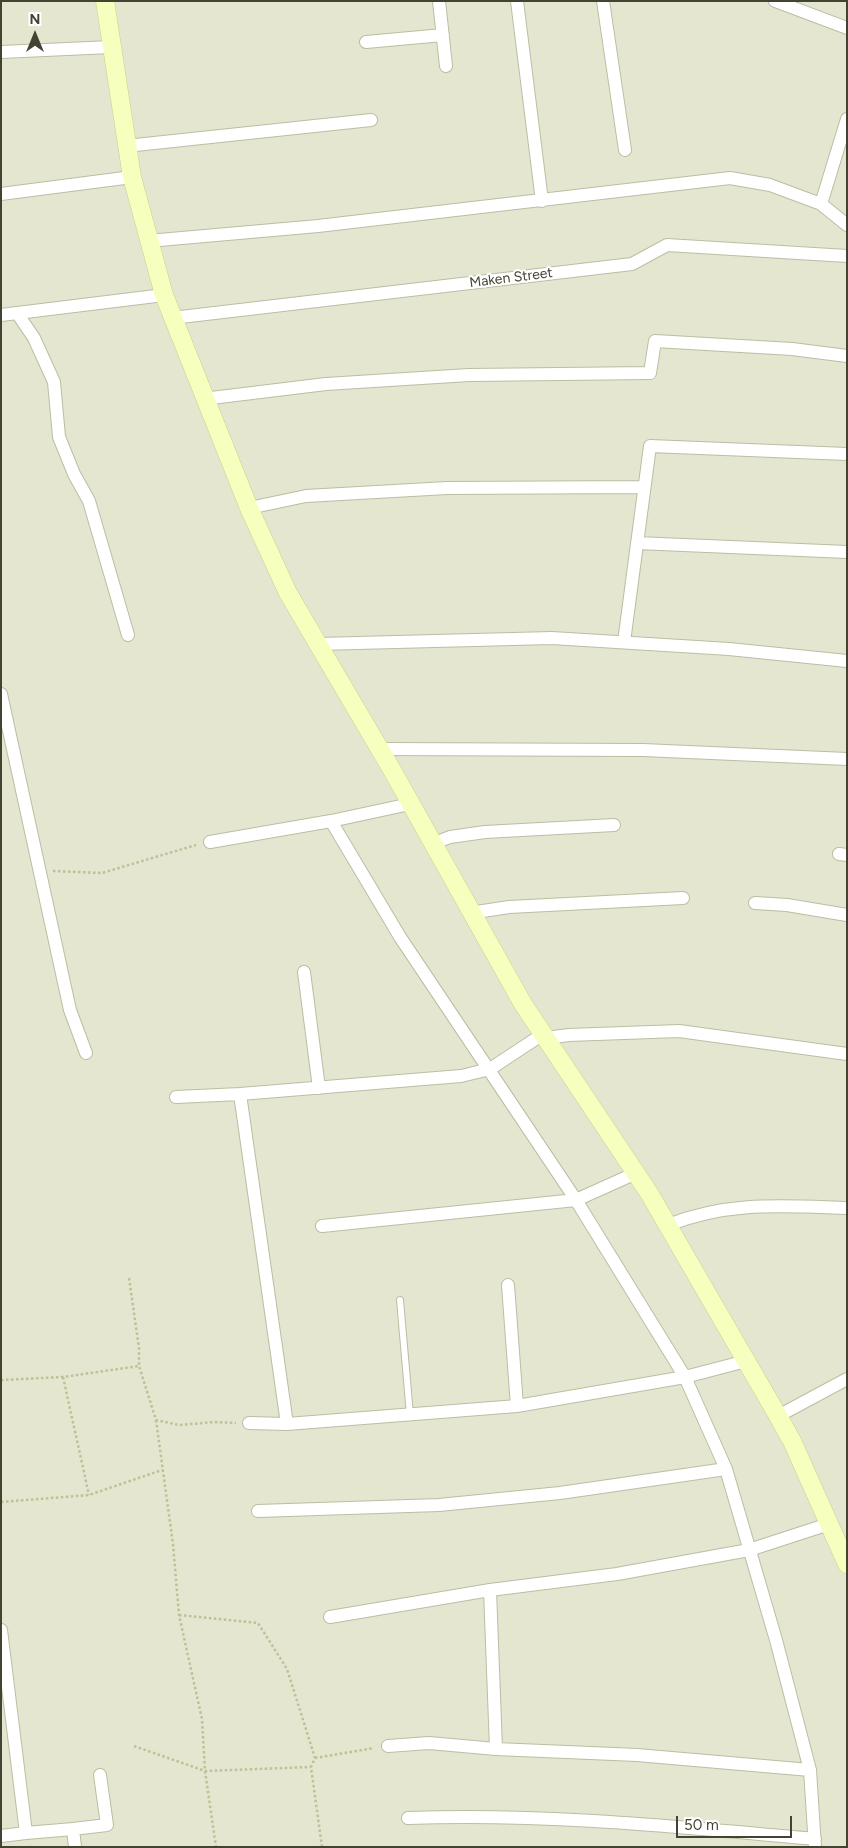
<!DOCTYPE html>
<style>
body{margin:0}
#map{position:relative;width:848px;height:1848px;overflow:hidden;background:#f1f2e2;font-family:Figtree,sans-serif}
canvas{display:block}
.frame{position:absolute;inset:0;border:2px solid #434332;pointer-events:none}
.north{position:absolute;left:10px;top:10px;width:50px;height:50px;-webkit-text-stroke:4px #fff;paint-order:stroke;rotate:0deg;font-size:14px;font-weight:700;line-height:20px;text-align:center;color:#434332}
.north::after{content:'';display:block;margin:auto;width:18px;height:22px;background:#434332;clip-path:polygon(50% 0,100% 100%,50% 72%,0 100%)}
.scale{position:absolute;left:676px;top:1816px;width:116px;height:22px;box-sizing:border-box;border:2px solid #434332;border-top:0;padding-left:6px;font-size:15px;line-height:18px;white-space:nowrap;color:#434332;-webkit-text-stroke:4px #fff;paint-order:stroke}
</style>
<div id="map">
<canvas width="848" height="1848"></canvas>
<div class="frame"></div>
<div class="north">N</div>
<div class="scale">50 m</div>
</div>
<script>
const g = document.querySelector('canvas').getContext('2d');
g.lineJoin = 'round';
function fillPath(path, color) { g.fillStyle = color; g.fill(path, 'evenodd'); }
function trace(path, color, width, dash) { g.strokeStyle = color; g.lineWidth = width; g.lineCap = dash ? 'butt' : 'round'; g.setLineDash(dash || []); g.stroke(path); }
function label(font, color, halo, rows, align = 'center') {
  g.font = font + ' Figtree,sans-serif'; g.lineWidth = 4; g.setLineDash([]); g.textBaseline = 'middle'; g.strokeStyle = halo; g.fillStyle = color; for (const [text, x, y, turn = 0] of rows) {
    g.save(); g.translate(x, y); g.rotate((+turn || 0) * Math.PI / 180); g.textAlign = isNaN(turn) ? turn : align; if (halo) g.strokeText(text, 0, 0); g.fillText(text, 0, 0); g.restore();
  }
}
fillPath(new Path2D(`
 M 1,1 L 847,1 L 847,1847 L 1,1847 Z`), '#e5e6d0');
const lane = new Path2D(`
 M 400,1300 L 410,1415`);
const street = new Path2D(`
 M 439,1 L 446,66
 M 517,1 L 542,201
 M 603,1 L 625,150
 M 775,1 L 847,28
 M 366,42 L 443,35
 M 1,52 L 111,47
 M 126,146 L 371,120
 M 1,194 L 132,177
 M 821,204 L 847,119
 M 148,241 L 318,226 L 730,178 L 770,185 L 821,204 L 847,225
 M 17,313 L 34,338 L 54,382 L 59,437 L 74,474 L 89,501 L 128,635
 M 1,315 L 164,295
 M 172,318 L 632,264 L 667,245 L 847,256
 M 203,399 L 326,384 L 469,375 L 650,373 L 655,341 L 792,349 L 847,356
 M 249,508 L 306,496 L 447,488 L 644,487
 M 637,543 L 847,552
 M 624,642 L 650,446 L 847,454
 M 318,644 L 552,638 L 729,649 L 847,661
 M 1,694 L 70,1010 L 86,1053
 M 379,749 L 643,750 L 847,759
 M 331,821 L 400,937 L 576,1200 L 685,1377 L 726,1469 L 776,1640 L 810,1770 L 815,1847
 M 210,842 L 331,821 L 410,804
 M 432,844 L 450,837 L 485,832 L 614,825
 M 839,854 L 847,855
 M 755,903 L 787,905 L 847,915
 M 470,913 L 509,907 L 683,898
 M 304,972 L 319,1088
 M 546,1038 L 569,1035 L 679,1031 L 847,1054
 M 240,1094 L 287,1424
 M 176,1097 L 240,1094 L 461,1076 L 490,1069 L 543,1034
 M 668,1225 C 730,1201 782,1206 847,1208
 M 322,1226 L 576,1200 L 636,1173
 M 508,1285 L 517,1406
 M 778,1416 L 847,1379
 M 249,1423 L 287,1424 L 517,1406 L 685,1377 L 746,1361
 M 258,1511 L 439,1505 L 560,1493 L 726,1469
 M 490,1590 L 496,1749 L 637,1755 L 810,1770
 M 330,1617 L 490,1590 L 617,1574 L 749,1550 L 829,1524
 M 1,1630 L 26,1833 L 1,1836
 M 388,1746 L 429,1743 L 496,1749
 M 408,1818 C 543,1813 680,1827 815,1839
 M 73,1829 L 107,1825 L 100,1775
 M 26,1833 L 73,1829 L 75,1847`);
const secondary = new Path2D(`
 M 105,1 L 132,177 L 164,295 L 249,508 L 288,593 L 392,770 L 523,1004 L 649,1193 L 778,1416 L 792,1441 L 847,1564`);
trace(lane, '#bdbda4', 8);
trace(street, '#bdbda4', 14);
trace(secondary, '#cad18d', 19);
trace(new Path2D(`
 M 53,871 L 102,873 L 196,845
 M 129,1278 L 139,1348 L 139,1366
 M 63,1377 L 89,1495
 M 1,1380 L 63,1377 L 139,1366 L 156,1420 L 179,1425 L 214,1422 L 236,1423
 M 156,1420 L 173,1544 L 179,1615 L 202,1719 L 205,1771 L 216,1847
 M 1,1502 L 89,1495 L 162,1470
 M 179,1615 L 258,1623 L 287,1669 L 315,1758 L 311,1767 L 322,1847
 M 134,1746 L 205,1771 L 311,1767
 M 315,1758 L 374,1748`), '#bfc095', 2.5, [2.5, 2.5]);
trace(lane, '#fff', 6);
trace(street, '#fff', 12);
trace(secondary, '#f7ffbf', 18);
label('14px', '#434332', '#fff', [
 ["Maken Street",511,278,-7]
]);
</script>
